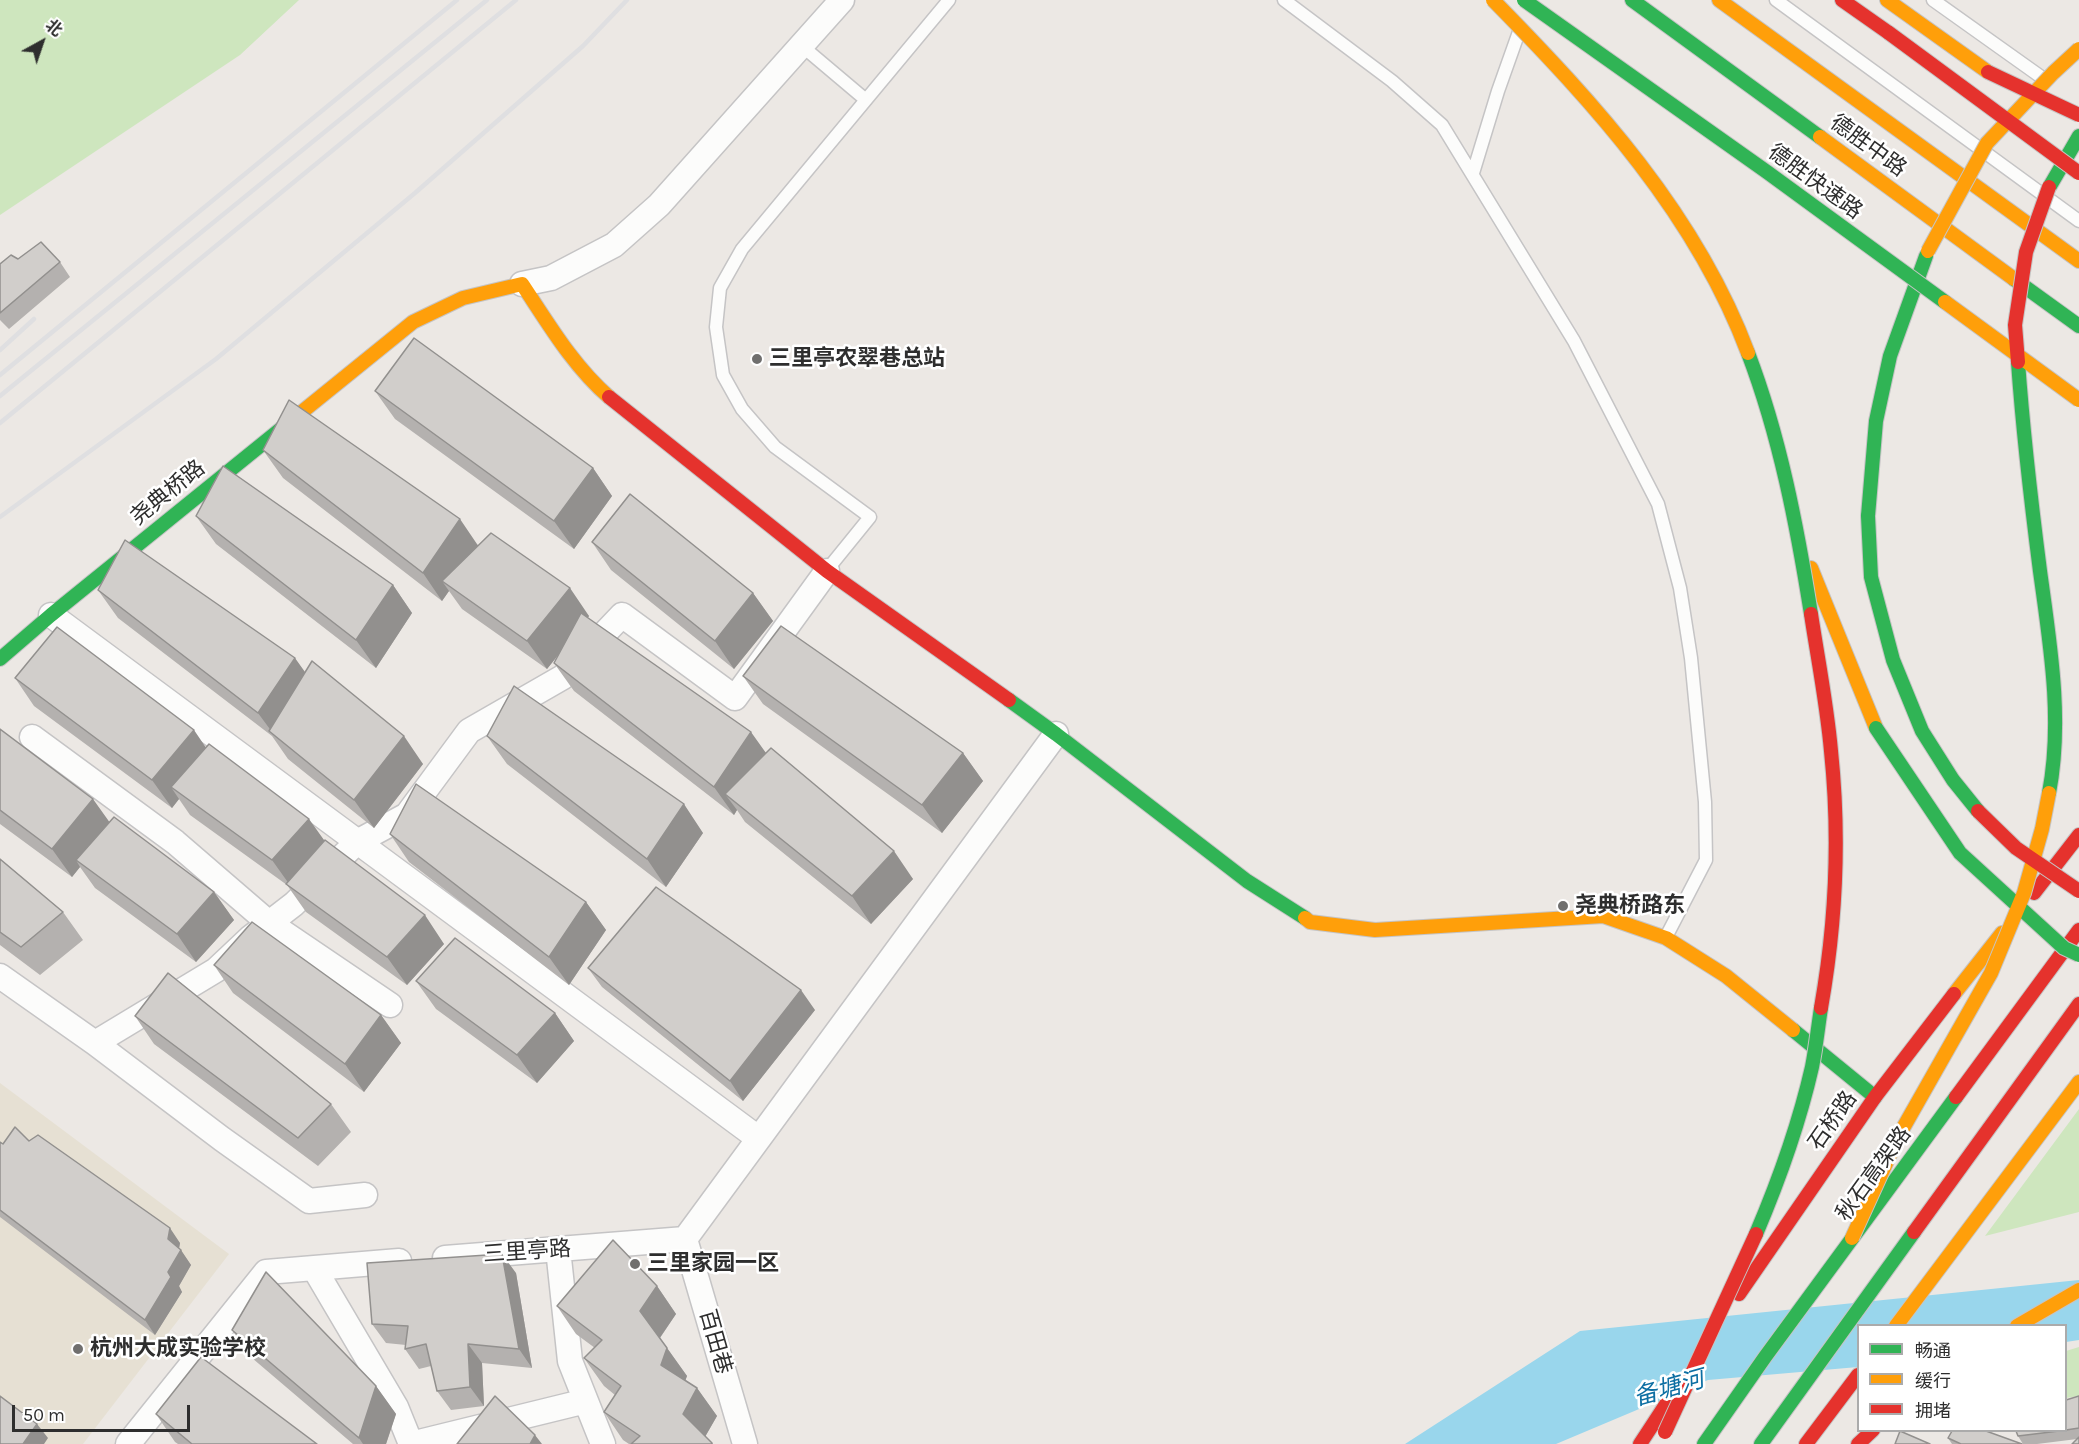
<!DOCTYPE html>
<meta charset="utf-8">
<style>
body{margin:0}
#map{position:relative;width:2079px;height:1444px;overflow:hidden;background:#ece8e4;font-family:Karla,"Noto Sans SC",sans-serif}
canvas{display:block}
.legend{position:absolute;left:1857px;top:1324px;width:210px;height:108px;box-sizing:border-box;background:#fff;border:2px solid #ababab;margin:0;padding:8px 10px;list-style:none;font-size:18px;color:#2e2e2e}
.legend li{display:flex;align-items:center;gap:12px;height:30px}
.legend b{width:30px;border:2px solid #ababab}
.north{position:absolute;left:12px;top:12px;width:60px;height:60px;-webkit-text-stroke:4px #fff;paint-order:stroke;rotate:40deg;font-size:16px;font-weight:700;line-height:24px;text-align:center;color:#2e2e2e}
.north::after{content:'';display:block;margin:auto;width:21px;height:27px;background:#2e2e2e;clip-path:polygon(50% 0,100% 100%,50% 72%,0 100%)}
.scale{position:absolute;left:12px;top:1405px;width:178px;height:27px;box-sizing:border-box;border:3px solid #2e2e2e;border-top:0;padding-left:8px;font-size:18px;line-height:21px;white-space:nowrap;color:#2e2e2e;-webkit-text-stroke:4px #fff;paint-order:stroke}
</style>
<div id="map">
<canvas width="2079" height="1444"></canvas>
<ul class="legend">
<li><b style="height:8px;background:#30b455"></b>畅通</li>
<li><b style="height:8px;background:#ff9f0a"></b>缓行</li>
<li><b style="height:8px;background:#e5322d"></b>拥堵</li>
</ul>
<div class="north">北</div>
<div class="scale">50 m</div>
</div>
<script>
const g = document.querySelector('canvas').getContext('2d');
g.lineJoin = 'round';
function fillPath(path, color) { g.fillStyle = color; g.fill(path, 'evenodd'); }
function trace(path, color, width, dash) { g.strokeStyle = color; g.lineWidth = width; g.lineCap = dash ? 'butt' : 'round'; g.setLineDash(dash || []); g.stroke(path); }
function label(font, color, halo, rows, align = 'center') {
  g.font = font + ' Karla,"Noto Sans SC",sans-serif'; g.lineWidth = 5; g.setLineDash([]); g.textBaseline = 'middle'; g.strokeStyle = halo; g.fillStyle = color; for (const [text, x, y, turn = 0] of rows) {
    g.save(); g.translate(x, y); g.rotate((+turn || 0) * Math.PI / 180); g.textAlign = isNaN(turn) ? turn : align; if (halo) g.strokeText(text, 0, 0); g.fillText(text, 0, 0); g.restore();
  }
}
fillPath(new Path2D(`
 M 0,1083 L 229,1254 L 83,1444 L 0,1444 Z`), '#e6e0d3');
fillPath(new Path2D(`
 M 0,0 L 299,0 L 240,55 L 0,215 Z
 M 2079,1109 L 2079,1212 L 1985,1236 Z
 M 2079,1347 L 2079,1396 L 2066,1398 L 2066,1351 Z`), '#cee6be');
fillPath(new Path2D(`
 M 2079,1280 L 2079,1340 L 2066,1342 L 2066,1326 L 1858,1326 L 1858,1367 L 1708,1380 L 1556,1444 L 1405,1444 L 1580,1331 Z`), '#99d6ec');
const lane = new Path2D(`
 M 1284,0 L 1392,81 L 1442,125 L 1574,341 L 1658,504 L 1680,588 L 1691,658 L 1705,802 L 1706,860 L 1666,937
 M 1776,0 L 2079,221
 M 1933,0 L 2044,79
 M 802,46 L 866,100
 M 1473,173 L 1498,91 L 1520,29
 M 827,570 L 870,517 L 775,447 L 742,409 L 723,375 L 716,327 L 720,288 L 742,249 L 949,0`);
const street = new Path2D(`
 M 522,284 L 551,278 L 614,245 L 659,205 L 842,0
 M 51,615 L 758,1138
 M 32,737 L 175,842 L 269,923 L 390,1005
 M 0,976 L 95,1043 L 216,970 L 250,938 L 294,904 L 357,842 L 407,815 L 469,731 L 563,677 L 622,615 L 735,698 L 827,571
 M 95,1043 L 222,1139 L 309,1201 L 365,1195
 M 685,1239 L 1056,734
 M 685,1239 L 745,1444
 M 558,1249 L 570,1361 L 603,1444
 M 445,1258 L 685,1239
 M 314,1268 L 396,1407 L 411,1444
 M 128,1444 L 266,1272 L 399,1261
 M 411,1444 L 586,1401`);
const fast = new Path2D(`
 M 1632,0 L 1820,137
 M 2050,186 L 2079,136
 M 2014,279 L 2079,326
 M 1868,516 L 1876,421 L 1890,356 L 1926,256
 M 0,659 L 51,615 L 287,424
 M 1009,700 L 1056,734 L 1247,881 L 1305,918
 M 1793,1030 L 1875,1097
 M 1704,1444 L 1765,1357 L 1956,1097
 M 1761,1444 L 1914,1232`);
const slow = new Path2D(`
 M 1719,0 L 2079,261
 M 1887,0 L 1988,72
 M 1820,137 L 2014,279
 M 287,424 L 413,322 L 463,298 L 522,284 C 548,323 573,366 609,397
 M 1811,568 L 1876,728
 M 1305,918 L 1310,922 L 1375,930 L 1603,916 L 1666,938 L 1726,976 L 1793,1030
 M 1954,994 L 2002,933
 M 1896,1326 L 2079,1082
 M 2017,1326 L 2079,1290`);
const jam = new Path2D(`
 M 1842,0 L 1889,33
 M 609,397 L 827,571 L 1009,700
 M 2034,893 L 2079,835
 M 1956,1097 L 2079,930
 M 1914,1232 L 2079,1004
 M 1739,1294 L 1875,1097 L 1954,994
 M 1640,1444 L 1674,1392
 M 1806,1444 L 1858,1375
 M 1858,1444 L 1873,1430`);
trace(lane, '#c5c4c5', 15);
trace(street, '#c5c4c5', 27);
trace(fast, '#c5c4c5', 16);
trace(slow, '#c5c4c5', 16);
trace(jam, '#c5c4c5', 16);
trace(lane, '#fcfcfb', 12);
trace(street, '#fcfcfb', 24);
trace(fast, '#30b455', 14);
trace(slow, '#ff9f0a', 14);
trace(jam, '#e5322d', 14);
trace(new Path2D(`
 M 0,350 L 34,319
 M 0,375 L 457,0
 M 0,396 L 487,0
 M 0,423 L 516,0
 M 0,517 L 216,359 L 415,193 L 583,46 L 627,0`), '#dfdfe1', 4.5);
const fastBridge = new Path2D(`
 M 1524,0 L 1767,172 L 1945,302
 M 1748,353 C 1780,437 1797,526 1811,614
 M 2018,362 C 2023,432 2031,501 2040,571 C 2050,644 2063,720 2049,793
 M 1868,516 L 1871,577 L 1893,660 L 1922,731 L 1953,780 L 1978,811
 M 1876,728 L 1960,853 L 2064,948 L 2079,955
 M 1756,1234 C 1779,1180 1799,1124 1812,1067 C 1816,1047 1818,1027 1821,1008`);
const slowBridge = new Path2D(`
 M 1493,0 C 1595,104 1696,214 1748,353
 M 1928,251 L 1987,143 L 2053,73 L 2079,49
 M 1945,302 L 2079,400
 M 1852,1238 L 1898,1137 L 1991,973 L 2024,893 L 2042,829 L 2049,793`);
const jamBridge = new Path2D(`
 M 1889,33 L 2079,173
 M 1988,72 L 2079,115
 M 2018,362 L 2015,325 L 2026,252 L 2049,187
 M 1811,614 C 1818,660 1827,705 1831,751 C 1840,837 1836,923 1821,1008
 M 1978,811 L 2016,848 L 2079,891
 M 1665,1432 L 1756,1234`);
trace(fastBridge, '#c6c5c4', 16, []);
trace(slowBridge, '#c6c5c4', 16, []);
trace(jamBridge, '#c6c5c4', 16, []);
trace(fastBridge, '#30b455', 14);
trace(slowBridge, '#ff9f0a', 14);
trace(jamBridge, '#e5322d', 14);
fillPath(new Path2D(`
 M 18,259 L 60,262 L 70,277 L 9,329 L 0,320 L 0,264 Z
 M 375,391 L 593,468 L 612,496 L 574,549 L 395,419 Z
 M 263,450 L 478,545 L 589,616 L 588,618 L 766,753 L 913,879 L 871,924 L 745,822 L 737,810 L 734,815 L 574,691 L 554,663 L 560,653 L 547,669 L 462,609 L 449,591 L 442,601 L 283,478 Z
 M 196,516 L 393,585 L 412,613 L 376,668 L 216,544 Z
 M 592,542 L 753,593 L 773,621 L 734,669 L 611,570 Z
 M 98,590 L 423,764 L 374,828 L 288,759 L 272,736 L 118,618 Z
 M 743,676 L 963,753 L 983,781 L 942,833 L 763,704 Z
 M 15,678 L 206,748 L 325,841 L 444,944 L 407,985 L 306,912 L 287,885 L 190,815 L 179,799 L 172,808 L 34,706 Z
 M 0,729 L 109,822 L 214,892 L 234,920 L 196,962 L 95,888 L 80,867 L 72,877 L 0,824 Z
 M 487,736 L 703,833 L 666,887 L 507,764 Z
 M 390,834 L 586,902 L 606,930 L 569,985 L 409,862 Z
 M 0,859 L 63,912 L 83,940 L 40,975 L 0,945 Z
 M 214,965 L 381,1015 L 401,1043 L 364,1092 L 233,993 Z
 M 588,968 L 815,1010 L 743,1101 L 602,987 Z
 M 416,981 L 555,1013 L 574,1041 L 537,1083 L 436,1009 Z
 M 135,1016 L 331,1104 L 351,1132 L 318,1166 L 154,1044 Z
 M 29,1141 L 180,1243 L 179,1248 L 191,1265 L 179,1286 L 182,1292 L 155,1335 L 0,1217 L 0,1142 L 3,1144 Z
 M 516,1273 L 532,1368 L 482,1363 L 484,1406 L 451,1410 L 437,1391 L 431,1366 L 419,1369 L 405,1349 L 406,1345 L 386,1343 L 372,1324 Z
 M 657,1286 L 676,1314 L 660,1338 L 687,1376 L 685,1380 L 697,1388 L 717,1416 L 705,1437 L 713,1444 L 629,1444 L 623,1440 L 604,1412 L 615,1395 L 604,1386 L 584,1358 L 595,1348 L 576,1334 L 557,1306 Z
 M 232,1330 L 376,1386 L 396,1414 L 386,1444 L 353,1444 L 252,1358 Z
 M 2079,1396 L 2079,1444 L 2077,1439 L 2037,1444 L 2023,1444 L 2018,1436 L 2016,1431 L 2066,1431 L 2066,1400 Z
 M 156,1414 L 317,1444 L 178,1444 L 175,1442 Z
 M 1948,1438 L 2022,1444 L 1952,1444 Z`), '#b4b1af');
fillPath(new Path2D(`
 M 593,468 L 612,496 L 574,549 L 554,521 Z
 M 460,519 L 479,547 L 442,581 L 449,591 L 442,601 L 423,573 Z
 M 393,585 L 412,613 L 376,668 L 356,640 Z
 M 570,588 L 589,616 L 547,669 L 527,641 Z
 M 753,593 L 773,621 L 734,669 L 715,641 Z
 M 295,658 L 315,686 L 275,736 L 258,713 Z
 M 194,730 L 213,758 L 171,787 L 179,799 L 172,808 L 152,780 Z
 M 751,732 L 771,760 L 725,794 L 737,810 L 734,815 L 714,787 Z
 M 404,736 L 423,764 L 374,828 L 354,800 Z
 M 963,753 L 983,781 L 942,833 L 922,805 Z
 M 93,799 L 113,827 L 76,860 L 80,867 L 72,877 L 52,849 Z
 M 684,804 L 703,833 L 666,887 L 647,859 Z
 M 309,819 L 329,847 L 292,888 L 272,860 Z
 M 894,851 L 913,879 L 871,924 L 852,896 Z
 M 214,892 L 234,920 L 196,962 L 177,934 Z
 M 586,902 L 606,930 L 569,985 L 549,957 Z
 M 425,915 L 444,944 L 407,985 L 387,957 Z
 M 801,990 L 815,1010 L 743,1101 L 730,1081 Z
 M 555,1013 L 574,1041 L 537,1083 L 517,1055 Z
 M 381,1015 L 401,1043 L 364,1092 L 345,1064 Z
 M 170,1228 L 180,1243 L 178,1254 L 168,1239 Z
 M 181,1250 L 191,1265 L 179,1286 L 182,1292 L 155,1335 L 145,1320 L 168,1272 Z
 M 502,1254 L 516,1273 L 532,1368 L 519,1349 Z
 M 657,1286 L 676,1314 L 659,1339 L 640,1311 Z
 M 468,1344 L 482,1363 L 484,1406 L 470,1387 Z
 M 667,1348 L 687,1376 L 681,1393 L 661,1365 Z
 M 376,1386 L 396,1414 L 386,1444 L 363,1444 L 359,1438 Z
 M 697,1388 L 717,1416 L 702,1442 L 683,1414 Z
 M 37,1424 L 48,1438 L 44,1444 L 23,1444 Z
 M 535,1435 L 542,1444 L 530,1444 Z`), '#92908e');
const building = new Path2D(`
 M 41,242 L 60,262 L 0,313 L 0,264 L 11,255 L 18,259 Z
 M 414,338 L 593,468 L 554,521 L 375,391 Z
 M 289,400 L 460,519 L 423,573 L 263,450 Z
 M 223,466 L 393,585 L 356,640 L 196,516 Z
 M 630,494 L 753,593 L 715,641 L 592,542 Z
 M 491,533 L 570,588 L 527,641 L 442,581 Z
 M 125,540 L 295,658 L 258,713 L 98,590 Z
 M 581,613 L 751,732 L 714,787 L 554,663 Z
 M 781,626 L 963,753 L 922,805 L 743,676 Z
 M 57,627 L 194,730 L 152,780 L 15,678 Z
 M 312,661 L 404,736 L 354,800 L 269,731 Z
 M 514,686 L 684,804 L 647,859 L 487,736 Z
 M 0,729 L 93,799 L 52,849 L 0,810 Z
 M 209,744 L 309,819 L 272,860 L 171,787 Z
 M 771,748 L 894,851 L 852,896 L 725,794 Z
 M 416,784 L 586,902 L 549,957 L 390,834 Z
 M 114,817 L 214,892 L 177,934 L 76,860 Z
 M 325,840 L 425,915 L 387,957 L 286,884 Z
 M 0,859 L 63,912 L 21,947 L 0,932 Z
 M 656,887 L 801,990 L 730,1081 L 588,968 Z
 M 252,922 L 381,1015 L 345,1064 L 214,965 Z
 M 455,938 L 555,1013 L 517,1055 L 416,981 Z
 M 168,973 L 331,1104 L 298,1138 L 135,1016 Z
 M 15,1127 L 29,1141 L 38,1135 L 170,1228 L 168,1239 L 181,1250 L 168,1272 L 171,1277 L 145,1320 L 0,1210 L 0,1142 L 3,1144 Z
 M 613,1240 L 657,1286 L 640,1311 L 667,1348 L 661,1365 L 697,1388 L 683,1414 L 712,1443 L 712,1444 L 631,1444 L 640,1436 L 604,1412 L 621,1386 L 584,1358 L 602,1340 L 557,1306 Z
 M 502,1254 L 519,1349 L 468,1344 L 470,1387 L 437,1391 L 426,1344 L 405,1349 L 408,1326 L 372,1324 L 367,1263 Z
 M 266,1272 L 376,1386 L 359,1438 L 232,1330 Z
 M 201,1357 L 317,1444 L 192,1444 L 156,1414 Z
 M 0,1396 L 37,1424 L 23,1444 L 0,1444 Z
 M 495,1396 L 535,1435 L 530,1444 L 457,1444 Z
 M 2079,1396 L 2079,1428 L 2066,1430 L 2066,1400 Z
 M 1900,1431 L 1930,1444 L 1895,1444 Z
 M 1952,1431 L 1986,1431 L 2022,1444 L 1961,1444 L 1948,1438 Z
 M 2016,1431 L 2059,1431 L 2018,1436 Z
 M 2079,1437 L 2079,1444 L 2072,1444 Z`);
fillPath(building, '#d1cecb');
trace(building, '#92908e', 1.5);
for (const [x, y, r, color] of [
 [757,359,6,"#706f6e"],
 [1563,906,6,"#706f6e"],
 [635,1264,6,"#706f6e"],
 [78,1349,6,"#706f6e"]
]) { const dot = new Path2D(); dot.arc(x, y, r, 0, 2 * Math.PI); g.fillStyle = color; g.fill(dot); trace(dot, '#fff', 2); }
label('22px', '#2e2e2e', '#fff', [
 ["德胜中路",1868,146,36],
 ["德胜快速路",1815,182,36],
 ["尧典桥路",168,493,-39],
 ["石桥路",1833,1121,-55],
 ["秋石高架路",1874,1174,-54],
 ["三里亭路",527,1252,-4],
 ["百田巷",715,1342,74]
]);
label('bold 22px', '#2e2e2e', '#fff', [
 ["三里亭农翠巷总站",769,359],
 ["尧典桥路东",1575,906],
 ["三里家园一区",647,1264],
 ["杭州大成实验学校",90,1349]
], 'left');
label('italic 24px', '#0d6fa3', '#fff', [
 ["备塘河",1669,1389,-16]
]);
</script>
